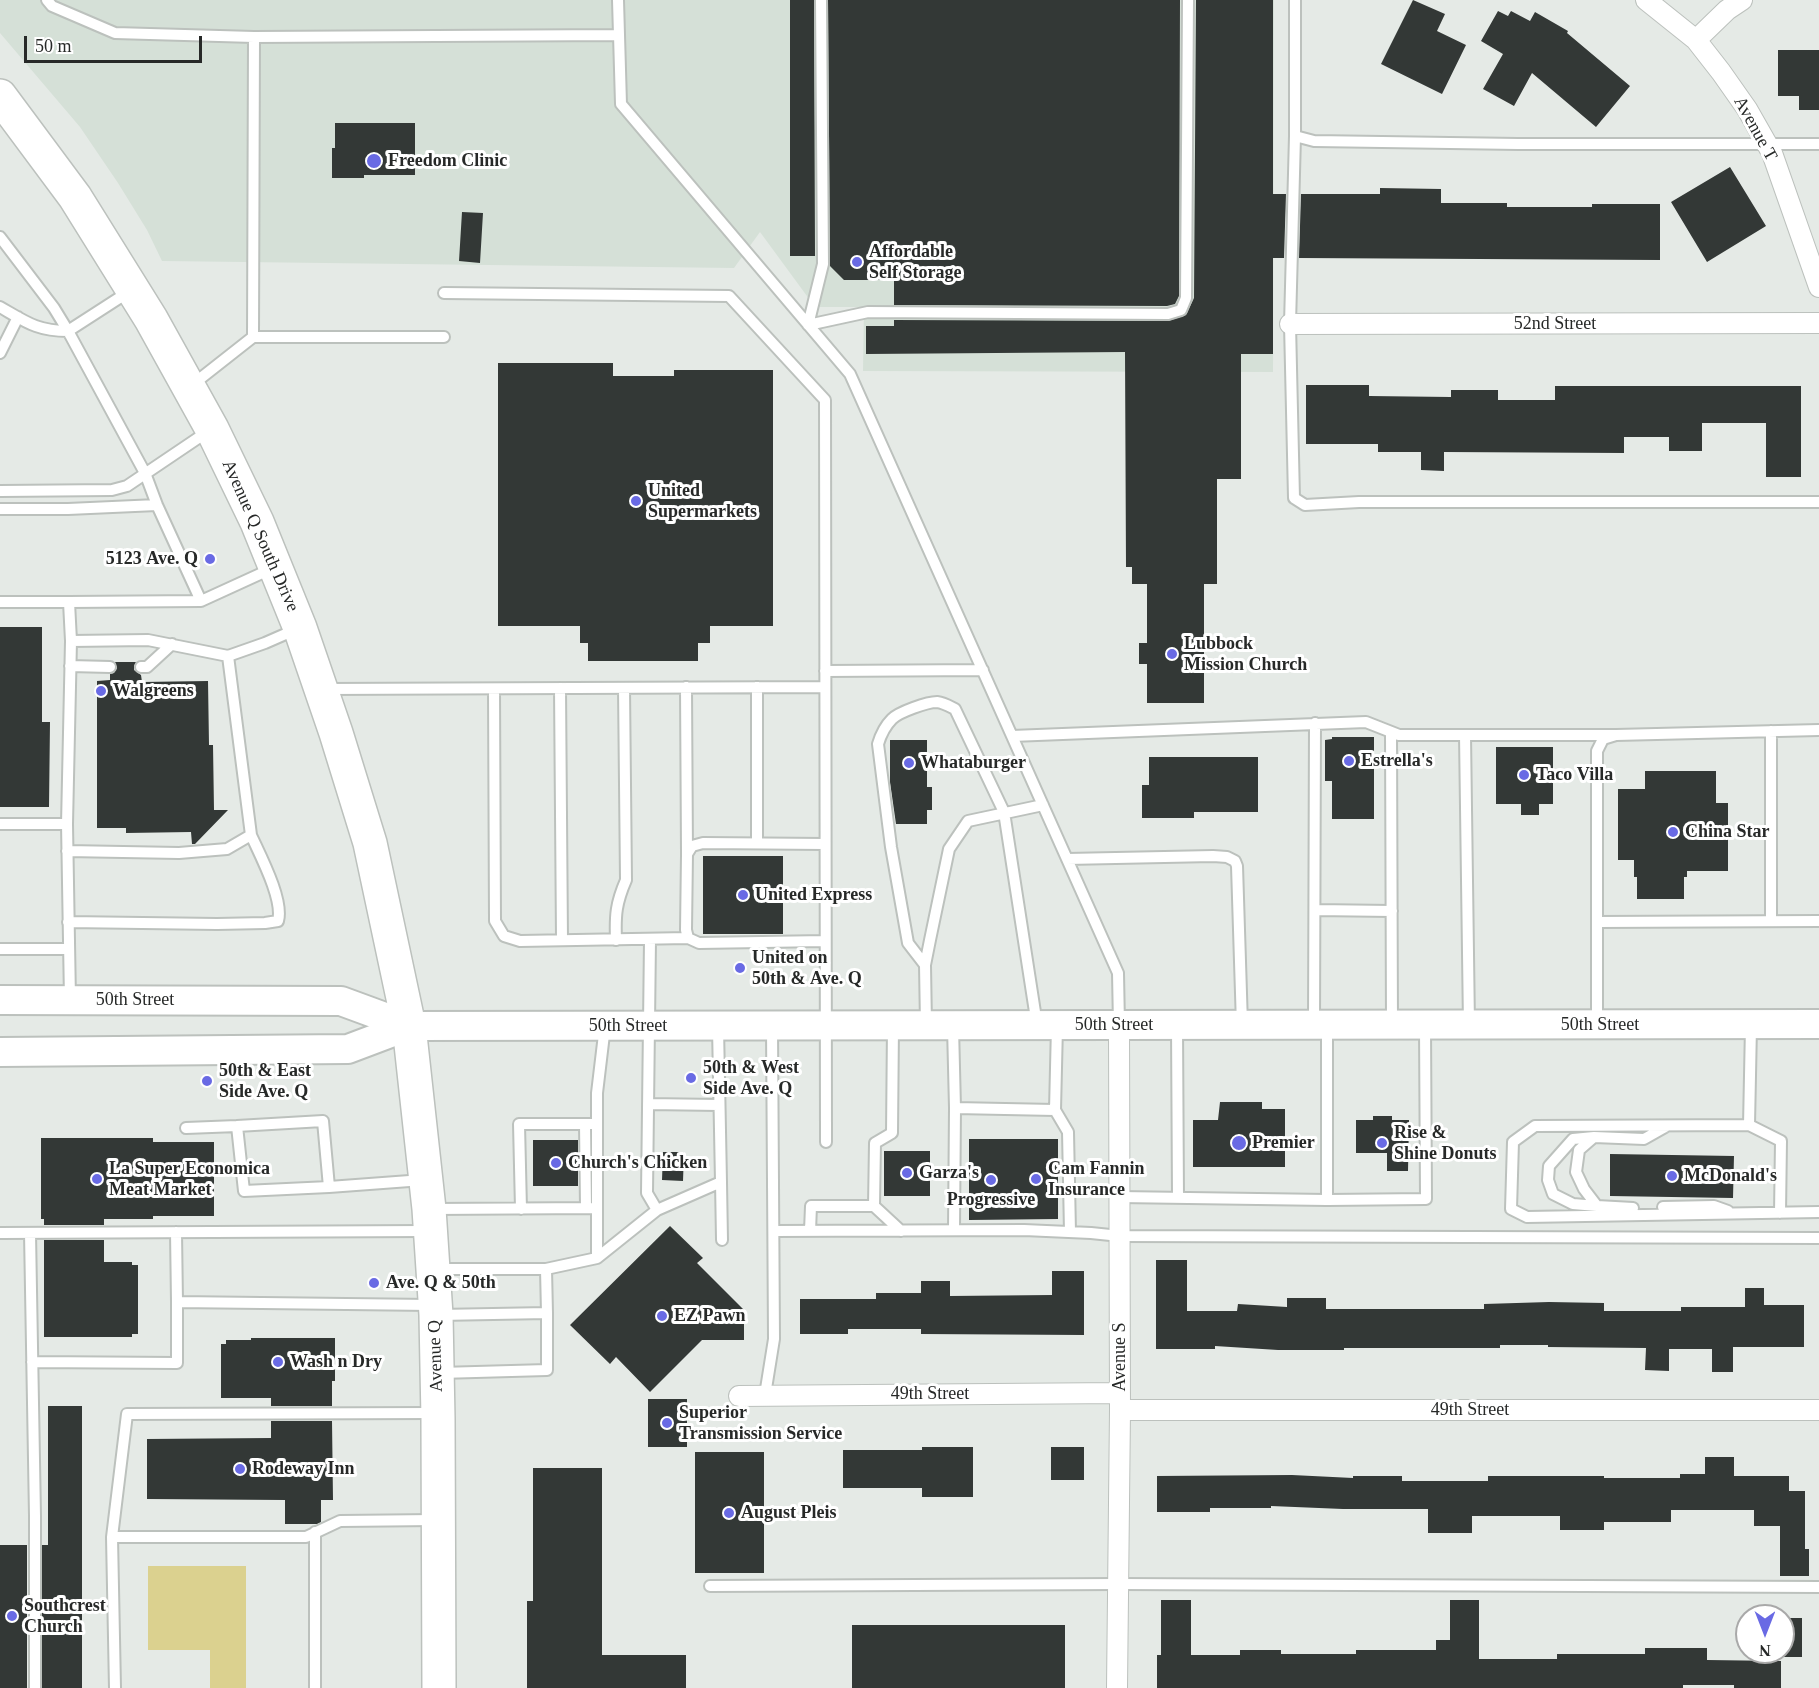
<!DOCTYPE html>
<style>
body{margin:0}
#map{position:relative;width:1819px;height:1688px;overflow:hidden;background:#e5eae6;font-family:Georgia,serif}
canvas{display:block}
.north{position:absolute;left:1735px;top:1604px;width:60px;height:60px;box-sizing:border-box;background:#fff;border:2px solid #a9a9a9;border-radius:50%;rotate:180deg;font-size:16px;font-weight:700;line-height:24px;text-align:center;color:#272928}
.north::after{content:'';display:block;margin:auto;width:21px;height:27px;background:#696ae4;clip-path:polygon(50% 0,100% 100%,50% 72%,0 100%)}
.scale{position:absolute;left:24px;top:36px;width:178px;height:27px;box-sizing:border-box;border:3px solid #272928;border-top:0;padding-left:8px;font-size:18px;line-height:21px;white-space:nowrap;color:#272928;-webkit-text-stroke:4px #fff;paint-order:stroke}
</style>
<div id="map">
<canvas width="1819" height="1688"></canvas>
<div class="north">N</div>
<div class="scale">50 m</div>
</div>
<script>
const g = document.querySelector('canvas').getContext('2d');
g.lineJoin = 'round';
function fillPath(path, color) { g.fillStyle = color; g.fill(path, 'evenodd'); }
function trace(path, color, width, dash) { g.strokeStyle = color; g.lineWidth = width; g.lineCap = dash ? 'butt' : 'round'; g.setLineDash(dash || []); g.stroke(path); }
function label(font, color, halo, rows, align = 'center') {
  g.font = font + ' Georgia,serif'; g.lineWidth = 6; g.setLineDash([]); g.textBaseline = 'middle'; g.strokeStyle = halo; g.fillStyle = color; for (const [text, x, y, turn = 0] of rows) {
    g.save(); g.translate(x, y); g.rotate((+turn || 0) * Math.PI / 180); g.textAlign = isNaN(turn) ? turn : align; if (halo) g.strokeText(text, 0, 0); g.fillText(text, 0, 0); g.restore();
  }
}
fillPath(new Path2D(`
 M 0,0 L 1274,0 L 1273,372 L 863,371 L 864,307 L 815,307 L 760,232 L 734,268 L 162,261 L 147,230 L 118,183 L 80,127 L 0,33 Z`), '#d5e0d7');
fillPath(new Path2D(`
 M 148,1566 L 246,1566 L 246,1688 L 210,1688 L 210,1650 L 148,1650 Z`), '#dbd18f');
fillPath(new Path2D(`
 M 790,0 L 814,0 L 815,256 L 790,256 Z
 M 828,0 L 1180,0 L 1179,296 L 1175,304 L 1167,306 L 894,305 L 894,280 L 844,280 L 830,266 Z
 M 1196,0 L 1273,0 L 1273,194 L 1286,194 L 1284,258 L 1273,258 L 1273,354 L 1241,354 L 1241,479 L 1217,479 L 1217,584 L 1204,584 L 1204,703 L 1147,703 L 1147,664 L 1139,664 L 1139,643 L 1147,643 L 1147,584 L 1132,584 L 1132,567 L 1126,567 L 1125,352 L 866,354 L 866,326 L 894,326 L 894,320 L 1168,321 L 1186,315 L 1194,298 Z
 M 1413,0 L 1445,14 L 1437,31 L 1466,45 L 1442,94 L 1381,64 Z
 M 1498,11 L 1508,16 L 1511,11 L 1530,21 L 1535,12 L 1568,31 L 1567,33 L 1630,86 L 1596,127 L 1532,73 L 1514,106 L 1483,89 L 1503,54 L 1481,41 Z
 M 1778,50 L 1819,50 L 1819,110 L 1799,110 L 1799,96 L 1778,96 Z
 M 335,123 L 415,123 L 415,175 L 364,175 L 364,178 L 332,178 L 332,148 L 335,148 Z
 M 1730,167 L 1766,226 L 1707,262 L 1671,202 Z
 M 1380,188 L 1441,189 L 1441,203 L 1507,203 L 1507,207 L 1592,207 L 1592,204 L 1660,204 L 1660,260 L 1299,258 L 1301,194 L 1380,194 Z
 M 462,212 L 483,213 L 480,263 L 459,261 Z
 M 498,363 L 613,363 L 613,376 L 674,376 L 674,370 L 773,370 L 773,626 L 710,626 L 710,643 L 698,643 L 698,661 L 588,661 L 588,643 L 580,643 L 580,626 L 498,626 Z
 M 1306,385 L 1369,385 L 1369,396 L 1451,397 L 1451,390 L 1498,390 L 1498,400 L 1555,400 L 1555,386 L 1801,386 L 1801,477 L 1766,477 L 1766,423 L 1702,423 L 1702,451 L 1669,451 L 1669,437 L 1624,437 L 1624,453 L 1444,452 L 1444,471 L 1421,470 L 1421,452 L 1378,452 L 1378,444 L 1306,444 Z
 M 0,627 L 42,627 L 42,722 L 50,722 L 49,807 L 0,807 Z
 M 115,662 L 136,662 L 134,666 L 134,670 L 141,675 L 142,682 L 208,681 L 209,745 L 213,745 L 214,810 L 228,810 L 195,844 L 192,844 L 191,832 L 126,833 L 126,828 L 97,828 L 97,681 L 110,680 L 110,674 L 114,673 L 117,668 Z
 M 1332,737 L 1374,737 L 1374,819 L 1332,819 L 1332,781 L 1325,781 L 1325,740 L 1332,739 Z
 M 890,740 L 927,740 L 927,787 L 932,787 L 932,810 L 927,810 L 927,824 L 896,824 L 890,782 Z
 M 1496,747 L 1553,747 L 1553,804 L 1539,804 L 1539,815 L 1521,815 L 1521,804 L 1496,804 Z
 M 1149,757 L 1258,757 L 1258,812 L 1194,812 L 1194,818 L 1142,818 L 1142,785 L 1149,785 Z
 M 1645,771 L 1716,771 L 1716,803 L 1728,803 L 1728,871 L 1687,871 L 1687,877 L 1684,877 L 1684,899 L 1637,899 L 1637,877 L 1634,877 L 1634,860 L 1618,860 L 1618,789 L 1645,789 Z
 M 703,856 L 783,856 L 783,934 L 703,934 Z
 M 1220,1102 L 1262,1102 L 1262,1109 L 1285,1109 L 1285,1167 L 1193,1167 L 1193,1120 L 1218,1120 Z
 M 1373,1116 L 1392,1116 L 1392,1120 L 1409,1120 L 1408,1171 L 1387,1171 L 1387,1153 L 1356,1153 L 1356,1120 L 1373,1120 Z
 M 41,1138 L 153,1138 L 153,1142 L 214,1142 L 214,1216 L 153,1216 L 153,1219 L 104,1219 L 104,1225 L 44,1225 L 44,1219 L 41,1219 Z
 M 969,1139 L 1058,1139 L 1058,1219 L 969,1220 Z
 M 533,1140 L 578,1140 L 578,1186 L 533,1186 Z
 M 884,1151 L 930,1151 L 930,1196 L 884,1196 Z
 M 663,1152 L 684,1152 L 683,1181 L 662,1180 Z
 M 1610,1154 L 1734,1156 L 1733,1198 L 1610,1196 Z
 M 670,1226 L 703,1258 L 697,1263 L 744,1310 L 744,1340 L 702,1340 L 650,1392 L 616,1357 L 610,1364 L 570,1325 Z
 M 44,1240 L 104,1240 L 104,1262 L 132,1262 L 132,1265 L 138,1265 L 138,1334 L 132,1334 L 132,1337 L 44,1337 Z
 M 1156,1260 L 1187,1260 L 1187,1311 L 1237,1311 L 1238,1304 L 1287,1307 L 1287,1298 L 1326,1298 L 1326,1309 L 1484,1309 L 1484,1304 L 1549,1302 L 1604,1303 L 1604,1311 L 1681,1311 L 1681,1307 L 1745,1307 L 1745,1288 L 1764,1288 L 1764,1305 L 1804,1305 L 1804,1347 L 1733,1347 L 1733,1372 L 1712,1372 L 1712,1349 L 1669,1349 L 1669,1371 L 1645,1370 L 1646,1348 L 1548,1347 L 1548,1345 L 1500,1345 L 1500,1348 L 1344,1348 L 1344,1350 L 1278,1350 L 1215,1346 L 1215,1349 L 1156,1349 Z
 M 1052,1271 L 1084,1271 L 1084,1335 L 921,1334 L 921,1329 L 848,1329 L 848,1334 L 800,1334 L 800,1299 L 876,1299 L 876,1293 L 921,1293 L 921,1281 L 950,1281 L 950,1296 L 1052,1295 Z
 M 251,1338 L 335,1338 L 335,1381 L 332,1381 L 332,1406 L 271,1406 L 271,1398 L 221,1398 L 221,1344 L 226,1344 L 226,1340 L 251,1340 Z
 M 648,1399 L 687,1399 L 687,1447 L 648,1447 Z
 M 48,1406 L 82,1406 L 82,1688 L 42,1688 L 42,1545 L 48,1545 Z
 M 271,1421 L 332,1421 L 333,1500 L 321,1500 L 321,1522 L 317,1524 L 285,1524 L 285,1500 L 147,1499 L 147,1439 L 271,1438 Z
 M 922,1447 L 973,1447 L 973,1497 L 922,1497 L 922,1488 L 843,1488 L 843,1450 L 922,1450 Z
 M 1051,1447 L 1084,1447 L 1084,1480 L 1051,1480 Z
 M 695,1452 L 764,1452 L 764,1573 L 695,1573 Z
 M 1705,1457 L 1734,1457 L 1734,1476 L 1789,1476 L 1789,1491 L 1805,1491 L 1805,1549 L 1809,1549 L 1809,1576 L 1780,1576 L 1780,1526 L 1754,1526 L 1754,1510 L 1671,1510 L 1671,1522 L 1604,1522 L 1604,1530 L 1560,1530 L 1560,1516 L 1472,1516 L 1472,1533 L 1428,1533 L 1428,1509 L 1343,1509 L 1271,1506 L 1271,1508 L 1210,1508 L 1210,1512 L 1157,1512 L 1157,1476 L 1292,1475 L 1353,1478 L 1353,1476 L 1402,1476 L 1402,1481 L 1488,1481 L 1488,1476 L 1604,1476 L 1604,1478 L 1680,1478 L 1680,1474 L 1705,1474 Z
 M 533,1468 L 602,1468 L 602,1655 L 686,1655 L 686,1688 L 527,1688 L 527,1601 L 533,1601 Z
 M 0,1545 L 27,1545 L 27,1688 L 0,1688 Z
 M 1161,1600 L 1191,1600 L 1191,1655 L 1240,1655 L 1240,1650 L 1281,1650 L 1281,1654 L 1356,1654 L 1356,1650 L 1436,1650 L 1436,1640 L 1450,1640 L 1450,1600 L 1479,1600 L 1479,1659 L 1557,1659 L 1557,1654 L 1645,1654 L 1645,1648 L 1707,1648 L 1707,1660 L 1781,1661 L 1781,1688 L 1734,1688 L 1734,1685 L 1683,1685 L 1683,1688 L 1157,1688 L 1157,1655 L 1161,1655 Z
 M 1783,1618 L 1802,1618 L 1802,1657 L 1783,1657 Z
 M 852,1625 L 1065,1625 L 1065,1688 L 852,1688 Z`), '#333836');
const service = new Path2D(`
 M 47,0 L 52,6 L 115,33 L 254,37 L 618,35
 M 618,0 L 621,104 L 850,374 L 1118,973 L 1119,1025
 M 821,0 L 823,264 L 808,325 L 868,312 L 1168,314 L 1181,310 L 1186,298 L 1188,0
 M 1295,0 L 1295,136 L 1314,141 L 1518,144 L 1819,144
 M 1295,136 L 1290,324 L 1294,498 L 1305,505 L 1359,502 L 1819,502
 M 0,237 L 54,308 L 68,331
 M 130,291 L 68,331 L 145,473 L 157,505 L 201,601 L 271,569
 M 444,293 L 729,296 L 825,400 L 826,1142
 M 0,307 C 26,322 37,331 68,331
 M 253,337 L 254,37
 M 0,353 L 18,317
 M 192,385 L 253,337 L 444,337
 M 0,491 L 112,490 L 127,486 L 210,430
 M 0,509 L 68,509 L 157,505
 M 0,602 L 69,602
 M 71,641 L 69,602 L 201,601
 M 70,666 L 110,667
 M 141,667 L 147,667 L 172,644
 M 825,671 L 983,670
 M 686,687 L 687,854
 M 757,687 L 757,843
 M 560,688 L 562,940
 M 324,689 L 825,687
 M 494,689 L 495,921 L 504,936 L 520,941 L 688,938
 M 1771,731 L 1771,921
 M 1391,732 L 1392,1025
 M 1465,735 L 1469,1025
 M 1012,736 L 1366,722 L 1399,735 L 1616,735
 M 0,824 L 67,824 L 70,1000
 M 67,824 L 71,641 L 148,640 L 228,656
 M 825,844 L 703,843 L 692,846 L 687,854 L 686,930 L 688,938 L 699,943 L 825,941
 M 67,851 L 179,853 L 227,849 L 251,835 L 228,656 L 265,643 L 297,629
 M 1067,859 L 1213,856 L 1227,857 L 1235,861 L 1237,866 L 1242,1025
 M 1315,910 L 1392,911
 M 68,922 L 217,924 L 265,923 L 278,921 C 284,900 260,855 251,835
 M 1597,922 L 1819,921
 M 616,940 C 615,915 616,903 626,880 L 624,688
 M 650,940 L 647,1193 L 657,1210
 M 0,949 L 69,949
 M 925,965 L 908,943 L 891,847 L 878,744 C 881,734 885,726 892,719 C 899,712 927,702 937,702 C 944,703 949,706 955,709 L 1004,812 L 1037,1025
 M 926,1025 L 925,965 L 930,940 L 949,849 L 968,821 L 1043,805
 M 1314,1025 L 1315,723
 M 1597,1025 L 1597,751 L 1603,739 L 1616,735 L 1819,730
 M 1177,1026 L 1178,1198
 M 953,1027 L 955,1108
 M 648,1104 L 719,1105
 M 1055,1110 L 1057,1026
 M 585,1124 L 586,1208
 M 1749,1125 L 1751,1026
 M 186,1128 L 237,1126
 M 1594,1137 L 1573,1139 L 1549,1166 L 1548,1180 L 1553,1194 L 1573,1204 L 1597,1206
 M 721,1182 L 722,1240
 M 329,1187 L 323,1121 L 237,1126 L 244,1191 L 329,1187 L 423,1180
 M 1119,1197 L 1327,1200 L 1426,1199 L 1425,1027
 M 1327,1200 L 1327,1026
 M 874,1206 L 901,1231
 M 1663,1207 L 1714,1206 L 1728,1211
 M 1633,1208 L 1597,1206 L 1584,1189 L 1576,1172 L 1579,1150 L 1594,1137 L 1644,1139 L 1667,1126
 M 432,1209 L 597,1208
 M 521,1209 L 519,1124 L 597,1124
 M 1780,1213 L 1781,1141 L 1749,1125 L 1535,1126 L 1513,1142 L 1511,1209 L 1527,1217 C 1624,1215 1722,1214 1819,1212
 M 954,1230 L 955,1108 L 1055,1110 L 1068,1132 L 1070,1232
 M 774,1231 L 1024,1230 L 1091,1233 L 1120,1236 L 1819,1238
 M 810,1231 L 811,1206 L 874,1206 L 875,1143 L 892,1133 L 893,1026
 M 176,1232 L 177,1302
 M 0,1233 L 426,1231
 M 30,1233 L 35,1516 L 35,1688
 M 597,1258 L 597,1093 L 605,1026
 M 435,1269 L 546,1269 L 547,1313
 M 546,1269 L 597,1258 L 657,1210 L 721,1182 L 718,1027
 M 439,1315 L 547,1313 L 547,1370 L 440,1373
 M 32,1362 L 177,1363 L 177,1302 L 431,1305
 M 765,1395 L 774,1339 L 772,1027
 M 112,1537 L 127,1414 L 435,1413
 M 710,1586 L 1118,1584 L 1819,1587
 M 115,1688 L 112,1537 L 306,1537 L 340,1521 L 435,1520
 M 315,1688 L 315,1532`);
const minor = new Path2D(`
 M 1646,0 L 1696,40 L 1721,72 L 1747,109 L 1772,153 L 1819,287
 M 1696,40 L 1727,10 L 1742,0
 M 1290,324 L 1819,323
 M 739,1396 L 1120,1393
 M 1120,1410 L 1819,1410
 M 1117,1688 L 1120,1410 L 1119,1025`);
const secondary = new Path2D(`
 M 0,1000 L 341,1001 L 409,1026 L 1819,1024
 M 0,1052 L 348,1049 L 409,1026`);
const trunk = new Path2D(`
 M 0,96 L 75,197 L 151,319 L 212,429 L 257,522 L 300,628 L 336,733 L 370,843 L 409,1026 L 429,1209 L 436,1315 L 438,1419 L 439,1688`);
trace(service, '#bcc1bd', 14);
trace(minor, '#bcc1bd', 22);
trace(secondary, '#bcc1bd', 32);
trace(trunk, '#bcc1bd', 36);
trace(service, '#fff', 10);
trace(minor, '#fff', 20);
trace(secondary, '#fff', 28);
trace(trunk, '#fff', 33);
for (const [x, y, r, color] of [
 [374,161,8,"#696ae4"],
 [857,262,6,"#696ae4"],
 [636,501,6,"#696ae4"],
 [210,559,6,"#696ae4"],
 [1172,654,6,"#696ae4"],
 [101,691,6,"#696ae4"],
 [1349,761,6,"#696ae4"],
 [909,763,6,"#696ae4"],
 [1524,775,6,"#696ae4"],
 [1673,832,6,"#696ae4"],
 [743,895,6,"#696ae4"],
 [740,968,6,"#696ae4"],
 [691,1078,6,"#696ae4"],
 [207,1081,6,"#696ae4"],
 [1239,1143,8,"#696ae4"],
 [1382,1143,6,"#696ae4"],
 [556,1163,6,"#696ae4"],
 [907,1173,6,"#696ae4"],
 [1672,1176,6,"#696ae4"],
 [97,1179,6,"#696ae4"],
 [1036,1179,6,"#696ae4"],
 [991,1180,6,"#696ae4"],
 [374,1283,6,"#696ae4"],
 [662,1316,6,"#696ae4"],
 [278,1362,6,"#696ae4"],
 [667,1423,6,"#696ae4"],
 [240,1469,6,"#696ae4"],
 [729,1513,6,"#696ae4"],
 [12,1616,6,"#696ae4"]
]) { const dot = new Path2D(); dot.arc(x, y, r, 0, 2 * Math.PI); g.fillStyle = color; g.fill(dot); trace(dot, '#fff', 2); }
label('18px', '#272928', '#fff', [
 ["Avenue T",1755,129,61],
 ["52nd Street",1555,324],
 ["Avenue Q South Drive",260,536,66],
 ["50th Street",135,1000],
 ["50th Street",1114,1025],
 ["50th Street",1600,1025],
 ["50th Street",628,1026],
 ["Avenue Q",436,1356,-92],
 ["Avenue S",1120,1357,-90],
 ["49th Street",930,1394],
 ["49th Street",1470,1410]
]);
label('bold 18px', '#272928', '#fff', [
 ["Freedom Clinic",388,161],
 ["Affordable",869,252],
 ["Self Storage",869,273],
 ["United",648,491],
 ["Supermarkets",648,512],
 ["5123 Ave. Q",198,559,"right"],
 ["Lubbock",1184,644],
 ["Mission Church",1184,665],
 ["Walgreens",113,691],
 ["Estrella's",1361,761],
 ["Whataburger",921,763],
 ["Taco Villa",1536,775],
 ["China Star",1685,832],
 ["United Express",755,895],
 ["United on",752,958],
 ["50th & Ave. Q",752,979],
 ["50th & West",703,1068],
 ["Side Ave. Q",703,1089],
 ["50th & East",219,1071],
 ["Side Ave. Q",219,1092],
 ["Rise &",1394,1133],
 ["Shine Donuts",1394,1154],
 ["Premier",1252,1143],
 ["Church's Chicken",568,1163],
 ["La Super Economica",109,1169],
 ["Meat Market",109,1190],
 ["Cam Fannin",1048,1169],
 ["Insurance",1048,1190],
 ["Garza's",919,1173],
 ["McDonald's",1684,1176],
 ["Progressive",991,1200,"center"],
 ["Ave. Q & 50th",386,1283],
 ["EZ Pawn",674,1316],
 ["Wash n Dry",290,1362],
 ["Superior",679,1413],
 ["Transmission Service",679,1434],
 ["Rodeway Inn",252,1469],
 ["August Pleis",741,1513],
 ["Southcrest",24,1606],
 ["Church",24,1627]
], 'left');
</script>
